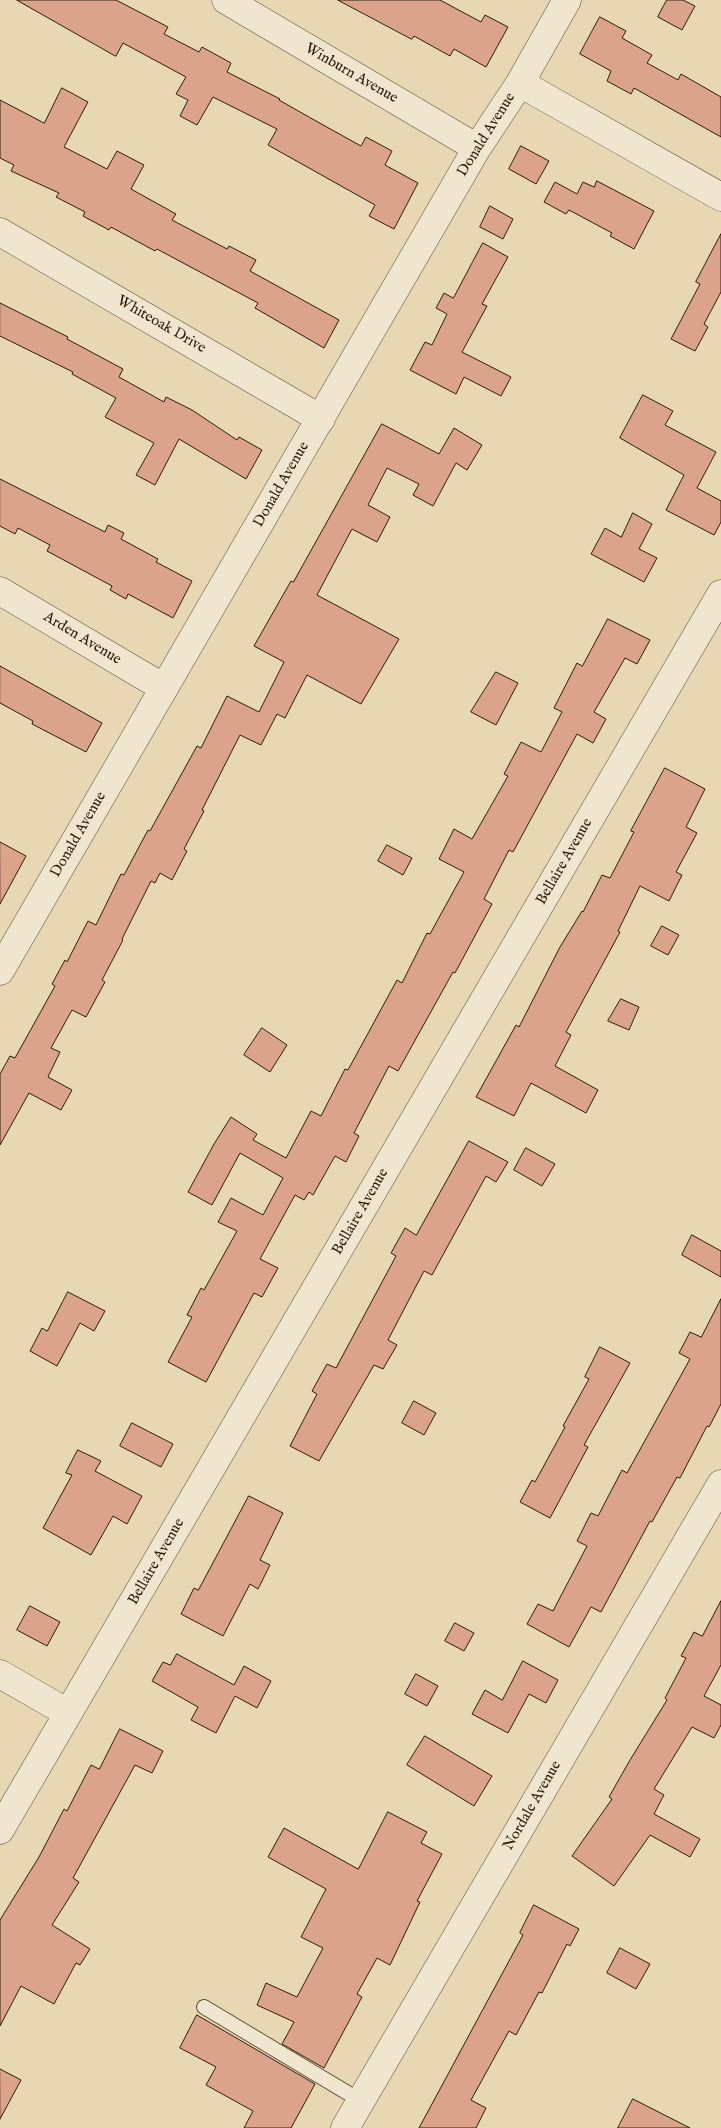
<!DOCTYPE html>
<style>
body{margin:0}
canvas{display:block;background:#e8d7b3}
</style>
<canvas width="721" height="2128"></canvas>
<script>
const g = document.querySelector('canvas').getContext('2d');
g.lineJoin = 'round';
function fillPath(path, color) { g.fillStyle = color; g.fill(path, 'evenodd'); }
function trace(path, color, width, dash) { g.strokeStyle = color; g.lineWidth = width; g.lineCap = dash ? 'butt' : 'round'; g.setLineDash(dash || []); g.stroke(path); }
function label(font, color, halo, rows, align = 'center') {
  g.font = font + ' "IM FELL English",serif'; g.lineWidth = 4; g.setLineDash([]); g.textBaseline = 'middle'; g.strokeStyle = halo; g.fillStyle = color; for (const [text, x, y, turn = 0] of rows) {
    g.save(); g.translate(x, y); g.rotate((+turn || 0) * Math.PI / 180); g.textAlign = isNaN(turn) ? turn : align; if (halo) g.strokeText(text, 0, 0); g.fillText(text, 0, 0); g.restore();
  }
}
const building = new Path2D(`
 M 17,0 L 116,0 L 168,27 L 164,34 L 199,52 L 202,47 L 231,63 L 227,72 L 280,99 L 279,100 L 316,121 L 361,146 L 366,137 L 392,151 L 385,165 L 418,183 L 394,229 L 369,216 L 375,205 L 268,145 L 277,129 L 213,97 L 197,125 L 180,116 L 188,100 L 176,94 L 186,77 L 123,43 L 116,56 Z
 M 338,0 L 440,0 L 481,22 L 485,15 L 508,27 L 486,67 L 454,49 L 450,56 L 414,36 L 412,39 Z
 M 667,0 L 683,0 L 695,6 L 682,30 L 658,17 Z
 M 600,17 L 626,31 L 622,38 L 652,55 L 647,63 L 678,80 L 681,74 L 721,97 L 721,137 L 634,88 L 631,94 L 607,81 L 611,71 L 580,54 Z
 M 62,88 L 88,102 L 64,147 L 107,169 L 117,151 L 144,165 L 131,189 L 176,214 L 172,220 L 227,249 L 229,246 L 256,260 L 250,271 L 339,320 L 324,348 L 255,308 L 258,303 L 157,249 L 155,251 L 111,227 L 109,230 L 83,216 L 85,212 L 56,197 L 59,193 L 11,171 L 14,165 L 0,158 L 0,100 L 44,123 Z
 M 521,146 L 549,161 L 536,184 L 509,169 Z
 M 597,181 L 654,211 L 634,249 L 610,236 L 612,233 L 569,210 L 566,214 L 544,202 L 555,182 L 577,194 L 583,182 L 594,187 Z
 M 490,206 L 513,219 L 503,239 L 480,227 Z
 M 721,234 L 721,292 L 704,324 L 708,327 L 695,351 L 671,339 L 700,284 L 696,282 Z
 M 483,243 L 508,257 L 482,304 L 487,306 L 462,352 L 511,377 L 501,396 L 464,377 L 456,394 L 410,370 L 425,342 L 432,345 L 447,314 L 436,308 L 444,293 L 453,298 Z
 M 0,303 L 68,337 L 67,339 L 123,369 L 119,377 L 164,402 L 166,397 L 192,410 L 237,440 L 239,437 L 262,450 L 246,479 L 179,439 L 155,485 L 136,475 L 154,443 L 105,417 L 116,398 L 72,374 L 73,372 L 0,336 Z
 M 643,395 L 673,411 L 665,425 L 716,452 L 697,488 L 721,501 L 721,522 L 714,535 L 666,510 L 684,475 L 620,438 Z
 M 382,424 L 439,454 L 454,428 L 482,445 L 467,470 L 456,463 L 433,506 L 413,495 L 419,484 L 387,468 L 368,505 L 390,517 L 377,542 L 352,529 L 317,595 L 399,639 L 361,704 L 307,675 L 285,718 L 277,714 L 261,745 L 240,735 L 202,810 L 204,811 L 184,849 L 187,851 L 172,880 L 160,873 L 155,883 L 151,881 L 122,939 L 123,940 L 102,980 L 105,982 L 86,1017 L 72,1010 L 51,1048 L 60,1052 L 48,1077 L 72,1090 L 61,1110 L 29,1093 L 0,1145 L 0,1074 L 10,1056 L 15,1058 L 55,986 L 52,984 L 65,960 L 67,962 L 88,921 L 96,925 L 121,874 L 124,875 L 148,830 L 150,831 L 197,746 L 201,748 L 227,696 L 259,712 L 284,662 L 254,646 L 291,581 L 293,582 Z
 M 0,479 L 105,532 L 108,525 L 124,533 L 121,539 L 158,559 L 156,562 L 192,581 L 173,618 L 128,594 L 126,599 L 110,590 L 112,586 L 47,551 L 50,545 L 18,528 L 15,534 L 0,526 Z
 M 633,513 L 652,524 L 639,549 L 657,558 L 644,582 L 591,554 L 605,528 L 621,537 Z
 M 608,619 L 650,640 L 637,664 L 625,658 L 594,712 L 606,719 L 593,743 L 577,734 L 513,852 L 509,850 L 484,899 L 492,904 L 455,973 L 453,972 L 398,1071 L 389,1066 L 354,1133 L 359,1136 L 346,1162 L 335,1156 L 313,1195 L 309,1192 L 304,1200 L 295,1195 L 260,1259 L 278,1268 L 262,1297 L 254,1293 L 206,1382 L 168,1362 L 192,1317 L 187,1315 L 201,1288 L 204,1290 L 237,1231 L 218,1222 L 231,1198 L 263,1215 L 283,1178 L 240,1153 L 212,1205 L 188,1192 L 214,1144 L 231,1117 L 257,1134 L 253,1140 L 286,1158 L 311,1111 L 321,1116 L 345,1069 L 348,1070 L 397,980 L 402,983 L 427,933 L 430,934 L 464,872 L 439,859 L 454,829 L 472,839 L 508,776 L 504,774 L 521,742 L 541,752 L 562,712 L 554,708 L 577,663 L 582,666 Z
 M 0,666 L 102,723 L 86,752 L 32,724 L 33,721 L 0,703 Z
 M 496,672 L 518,683 L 496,725 L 471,712 Z
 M 665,768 L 705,789 L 686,827 L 697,833 L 676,872 L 682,875 L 669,901 L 640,886 L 618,931 L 620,932 L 566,1032 L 571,1035 L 555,1066 L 598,1090 L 586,1113 L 531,1083 L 514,1116 L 476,1097 L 516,1025 L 519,1027 L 560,947 L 582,911 L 583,912 L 602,875 L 610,878 L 634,832 L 631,831 Z
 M 0,842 L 26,856 L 0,904 Z
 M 387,845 L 412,858 L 403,875 L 378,861 Z
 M 662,926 L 679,935 L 668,955 L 651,946 Z
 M 621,999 L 639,1007 L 629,1030 L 608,1021 Z
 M 262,1028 L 287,1045 L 270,1072 L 244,1055 Z
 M 469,1141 L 508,1162 L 496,1182 L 486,1176 L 432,1275 L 424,1271 L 388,1340 L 397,1345 L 383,1369 L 374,1365 L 319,1461 L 290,1446 L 317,1394 L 312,1391 L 327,1364 L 336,1368 L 396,1256 L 391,1253 L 405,1228 L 416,1235 Z
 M 526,1148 L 555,1164 L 542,1186 L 514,1170 Z
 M 692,1235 L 721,1251 L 721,1277 L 682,1255 Z
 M 68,1292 L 105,1311 L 94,1331 L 80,1323 L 57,1366 L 30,1351 L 42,1328 L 47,1331 Z
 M 721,1299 L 721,1404 L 709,1427 L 707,1426 L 680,1478 L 677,1477 L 652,1522 L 650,1521 L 601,1612 L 591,1607 L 569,1647 L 527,1624 L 538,1604 L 553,1611 L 587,1546 L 577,1541 L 591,1513 L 598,1516 L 622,1470 L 627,1473 L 690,1359 L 679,1353 L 690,1332 L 701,1337 Z
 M 600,1347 L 630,1363 L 584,1445 L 588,1447 L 550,1518 L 520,1502 L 532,1480 L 535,1482 L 565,1427 L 563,1426 L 589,1379 L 585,1377 Z
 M 414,1401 L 436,1413 L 424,1435 L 402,1423 Z
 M 132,1423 L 173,1444 L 161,1467 L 120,1446 Z
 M 78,1450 L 101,1461 L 95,1471 L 142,1496 L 127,1524 L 113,1516 L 91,1555 L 43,1528 L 72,1475 L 66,1473 Z
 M 249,1496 L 283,1513 L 260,1560 L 270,1565 L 258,1589 L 250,1584 L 223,1636 L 181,1614 L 194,1588 L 198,1590 Z
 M 721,1601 L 721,1665 L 704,1696 L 721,1705 L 721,1725 L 714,1738 L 692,1727 L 654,1789 L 664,1795 L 654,1814 L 700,1839 L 690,1857 L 650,1835 L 614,1886 L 572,1856 L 612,1799 L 609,1797 L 630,1760 L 667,1700 L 665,1698 L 686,1658 L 681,1656 L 694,1632 L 702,1636 Z
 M 30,1606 L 60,1622 L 47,1646 L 17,1630 Z
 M 455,1623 L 474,1633 L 464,1651 L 445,1641 Z
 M 177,1654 L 234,1685 L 244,1666 L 271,1681 L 257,1708 L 235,1696 L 216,1733 L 191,1720 L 198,1707 L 152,1681 L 163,1662 L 170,1665 Z
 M 523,1661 L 558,1680 L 546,1703 L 529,1694 L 508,1733 L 472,1714 L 485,1690 L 502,1700 Z
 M 416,1674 L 438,1686 L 427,1706 L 405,1694 Z
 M 120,1729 L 163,1751 L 152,1773 L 135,1765 L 73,1878 L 79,1882 L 52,1925 L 90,1949 L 80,1965 L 76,1963 L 54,2004 L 21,1986 L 0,2026 L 0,1920 L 39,1857 L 64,1809 L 67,1811 L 91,1765 L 99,1769 Z
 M 425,1736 L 492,1776 L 474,1806 L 407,1765 Z
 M 388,1812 L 427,1832 L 421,1843 L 442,1854 L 417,1901 L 420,1902 L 390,1965 L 377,1958 L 357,1994 L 362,1997 L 324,2068 L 282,2044 L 294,2022 L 257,2005 L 266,1983 L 297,1997 L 323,1948 L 301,1937 L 326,1889 L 268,1857 L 284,1828 L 358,1869 Z
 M 534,1905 L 579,1929 L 570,1946 L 567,1944 L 542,1993 L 539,1992 L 516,2035 L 509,2031 L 471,2100 L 486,2108 L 476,2128 L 419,2128 L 523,1935 L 520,1933 Z
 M 620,1948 L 650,1964 L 636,1989 L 607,1973 Z
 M 197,2015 L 315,2084 L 291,2128 L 244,2128 L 253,2111 L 206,2085 L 216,2067 L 180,2048 Z
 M 0,2069 L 21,2080 L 0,2119 Z
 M 633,2099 L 690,2128 L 618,2128 Z`);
fillPath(building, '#dba389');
trace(building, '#2e1c0d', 1);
const service = new Path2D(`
 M 204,2007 L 361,2101`);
const minor = new Path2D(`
 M 226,0 L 477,148
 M 520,83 L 721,197
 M 0,232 L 321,419
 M 0,591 L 164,688
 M 0,971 L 477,148 L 520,83 L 567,0
 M 0,1674 L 68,1713
 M 0,1830 L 721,594
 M 345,2128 L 721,1484`);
trace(service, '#5c4b36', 16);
trace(minor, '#5c4b36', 29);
trace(service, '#f0e5ce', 14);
trace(minor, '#f0e5ce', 28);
label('15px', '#2e1c0d', '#f0e5ce', [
 ["Winburn Avenue",351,74,30],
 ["Donald Avenue",487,135,-58],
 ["Whiteoak Drive",161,325,30],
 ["Donald Avenue",282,485,-60],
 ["Arden Avenue",82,639,31],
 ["Donald Avenue",79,835,-60],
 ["Bellaire Avenue",565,862,-60],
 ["Bellaire Avenue",361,1212,-60],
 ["Bellaire Avenue",157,1562,-60],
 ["Nordale Avenue",533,1806,-60]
]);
</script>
